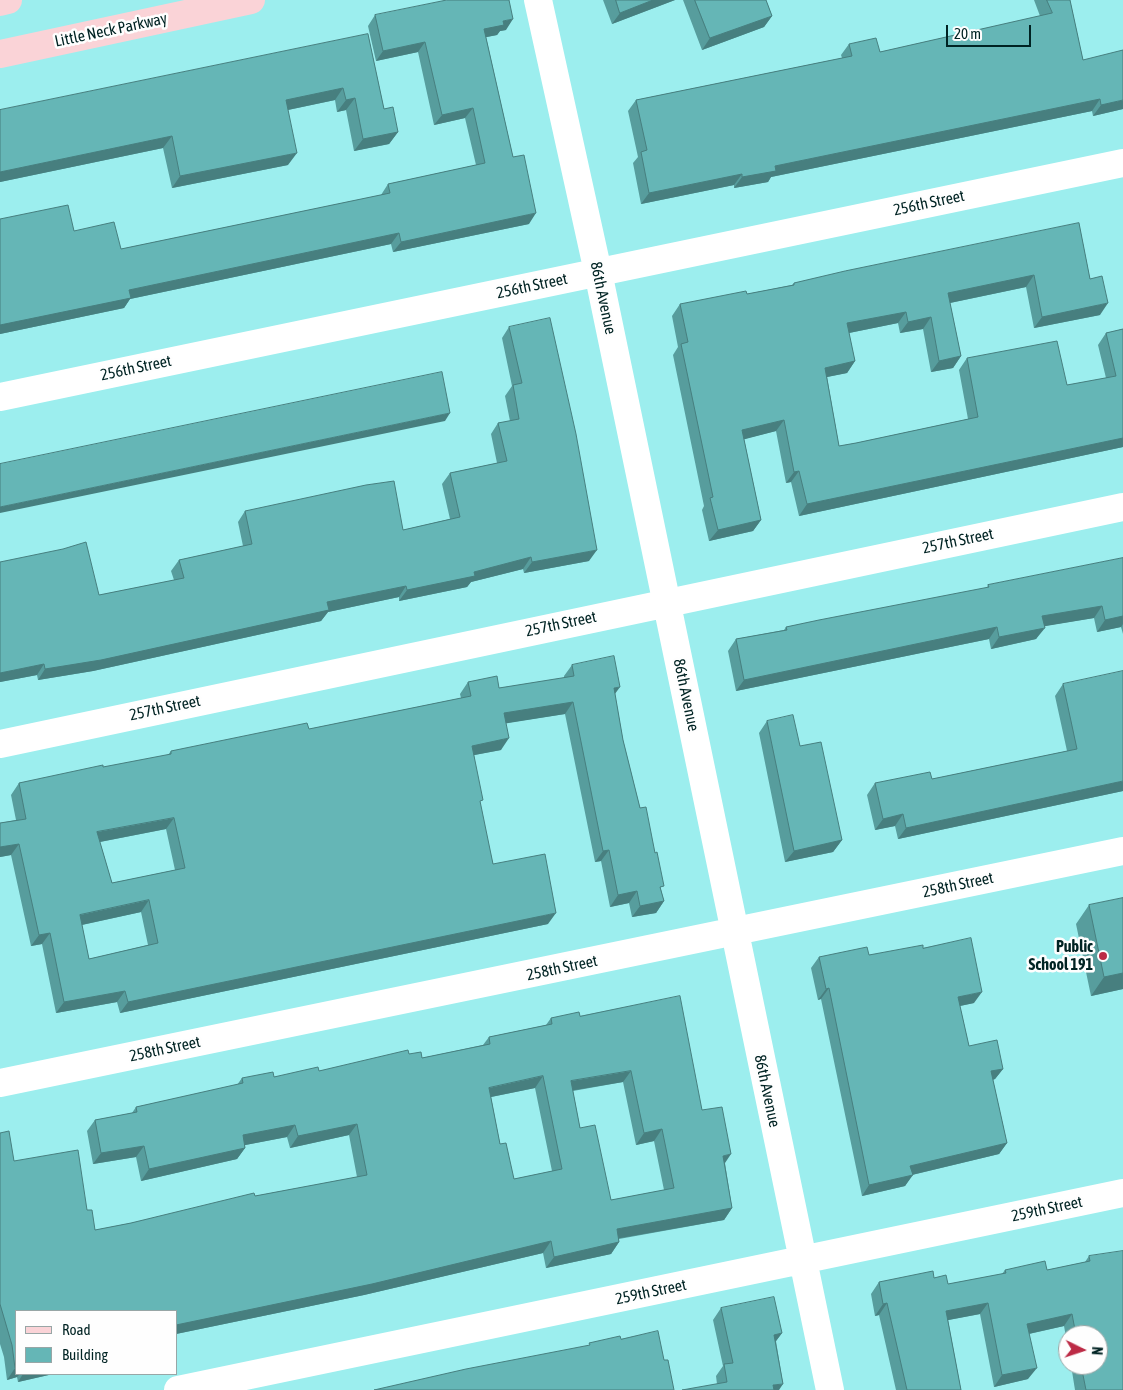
<!DOCTYPE html>
<style>
body{margin:0}
#map{position:relative;width:1123px;height:1390px;overflow:hidden;background:#9ceeee;font-family:"Asap Condensed",sans-serif}
canvas{display:block}
.legend{position:absolute;left:15px;top:1310px;width:162px;height:65px;box-sizing:border-box;background:#fefefe;border:1px solid #98a6a6;margin:0;padding:6px 9px;list-style:none;font-size:15px;color:#002323}
.legend li{display:flex;align-items:center;gap:10px;height:25px}
.legend b{width:25px;border:1px solid #98a6a6}
.north{position:absolute;left:1058px;top:1325px;width:50px;height:50px;box-sizing:border-box;background:#fefefe;border:1px solid #98a6a6;border-radius:50%;rotate:94deg;font-size:14px;font-weight:700;line-height:20px;text-align:center;color:#002323}
.north::after{content:'';display:block;margin:auto;width:18px;height:22px;background:#bc2b46;clip-path:polygon(50% 0,100% 100%,50% 72%,0 100%)}
.scale{position:absolute;left:946px;top:25px;width:85px;height:22px;box-sizing:border-box;border:2px solid #002323;border-top:0;padding-left:6px;font-size:15px;line-height:18px;white-space:nowrap;color:#002323;-webkit-text-stroke:4px #fefefe;paint-order:stroke}
</style>
<div id="map">
<canvas width="1123" height="1390"></canvas>
<ul class="legend">
<li><b style="height:6px;background:#fad3d7"></b>Road</li>
<li><b style="height:14px;background:#65b6b6"></b>Building</li>
</ul>
<div class="north">N</div>
<div class="scale">20 m</div>
</div>
<script>
const g = document.querySelector('canvas').getContext('2d');
g.lineJoin = 'round';
function trace(path, color, width, dash) { g.strokeStyle = color; g.lineWidth = width; g.lineCap = dash ? 'butt' : 'round'; g.setLineDash(dash || []); g.stroke(path); }
function fillPath(path, color) { g.fillStyle = color; g.fill(path, 'evenodd'); }
function label(font, color, halo, rows, align = 'center') {
  g.font = font + ' "Asap Condensed",sans-serif'; g.lineWidth = 5; g.setLineDash([]); g.textBaseline = 'middle'; g.strokeStyle = halo; g.fillStyle = color; for (const [text, x, y, turn = 0] of rows) {
    g.save(); g.translate(x, y); g.rotate((+turn || 0) * Math.PI / 180); g.textAlign = isNaN(turn) ? turn : align; if (halo) g.strokeText(text, 0, 0); g.fillText(text, 0, 0); g.restore();
  }
}
trace(new Path2D(`
 M 538,0 L 598,272 L 830,1390
 M 0,397 L 1123,163
 M 0,744 L 1123,507
 M 0,1083 L 1123,851
 M 178,1390 L 1123,1193`), '#fff', 28);
trace(new Path2D(`
 M 0,2 L 8,0
 M 0,54 L 251,0`), '#fad3d7', 28);
fillPath(new Path2D(`
 M 603,0 L 675,0 L 612,24 Z
 M 683,0 L 766,0 L 772,16 L 764,27 L 702,50 Z
 M 1034,0 L 1070,0 L 1083,60 L 1123,109 L 1093,116 L 1092,111 L 771,177 L 768,182 L 734,188 L 734,185 L 641,204 L 633,163 L 638,157 L 628,111 L 636,100 L 842,58 L 841,55 L 849,44 L 880,52 L 1040,16 Z
 M 375,15 L 506,30 L 500,31 L 497,35 L 486,37 L 513,157 L 529,224 L 393,252 L 391,244 L 130,299 L 124,308 L 0,334 L 0,219 L 74,231 L 121,249 L 381,195 L 388,184 L 476,165 L 465,118 L 434,125 L 418,52 L 376,61 L 368,26 Z
 M 368,34 L 384,109 L 398,132 L 389,144 L 354,151 L 346,110 L 337,112 L 335,100 L 288,110 L 288,165 L 172,188 L 163,148 L 0,182 L 0,110 Z
 M 1079,223 L 1090,279 L 1100,315 L 1034,328 L 1026,287 L 950,303 L 961,356 L 953,368 L 931,372 L 923,329 L 900,333 L 898,323 L 849,333 L 855,361 L 847,373 L 827,377 L 839,446 L 856,443 L 968,419 L 959,370 L 967,358 L 1067,385 L 1106,378 L 1098,345 L 1106,333 L 1123,329 L 1123,447 L 799,516 L 791,482 L 786,483 L 776,431 L 744,439 L 761,520 L 753,531 L 709,541 L 702,510 L 704,506 L 673,355 L 678,347 L 672,316 L 680,304 L 747,294 L 792,285 L 794,283 Z
 M 509,327 L 589,561 L 524,573 L 523,569 L 471,582 L 467,587 L 399,601 L 399,597 L 328,612 L 321,621 L 93,671 L 38,680 L 37,675 L 0,682 L 0,562 L 99,595 L 174,580 L 171,571 L 179,560 L 243,546 L 238,522 L 245,511 L 403,530 L 450,519 L 442,484 L 450,473 L 497,463 L 491,434 L 498,423 L 510,421 L 505,396 L 512,386 L 502,338 Z
 M 1123,558 L 1123,634 L 1121,627 L 1097,632 L 1094,618 L 1044,626 L 1036,639 L 991,649 L 989,639 L 736,691 L 728,651 L 736,639 L 784,630 L 786,627 L 987,588 L 988,585 Z
 M 572,665 L 615,694 L 623,740 L 640,808 L 664,901 L 656,913 L 632,917 L 629,903 L 610,907 L 601,861 L 595,862 L 565,714 L 506,723 L 501,750 L 474,755 L 480,804 L 493,864 L 548,924 L 120,1013 L 117,1002 L 56,1013 L 42,944 L 31,946 L 11,855 L 0,857 L 0,823 L 16,820 L 11,795 L 19,783 L 168,755 L 171,751 L 309,729 L 461,698 L 460,694 L 468,682 L 499,688 L 564,678 L 564,676 ZM 166,829 L 175,870 L 112,883 L 100,842 ZM 141,912 L 148,945 L 89,959 L 82,925 Z
 M 1063,684 L 1123,791 L 898,839 L 895,826 L 875,830 L 867,795 L 875,783 L 932,779 L 1067,751 L 1055,696 Z
 M 767,721 L 800,746 L 842,840 L 833,852 L 785,862 L 759,733 Z
 M 1123,898 L 1123,989 L 1091,996 L 1076,924 L 1089,905 Z
 M 923,948 L 974,1003 L 960,1006 L 969,1046 L 1003,1069 L 995,1079 L 993,1080 L 1007,1143 L 999,1154 L 912,1175 L 905,1186 L 862,1196 L 821,999 L 818,1000 L 811,968 L 819,957 L 869,955 Z
 M 580,1016 L 702,1110 L 725,1163 L 732,1208 L 724,1220 L 619,1239 L 619,1242 L 611,1254 L 546,1268 L 543,1253 L 364,1295 L 176,1334 L 176,1311 L 16,1311 L 16,1374 L 53,1374 L 18,1382 L 17,1377 L 7,1380 L 4,1357 L 0,1344 L 0,1133 L 14,1161 L 87,1210 L 95,1230 L 131,1223 L 255,1196 L 357,1177 L 349,1135 L 290,1148 L 287,1137 L 245,1145 L 245,1148 L 237,1159 L 141,1181 L 136,1157 L 93,1164 L 87,1131 L 95,1120 L 132,1113 L 136,1107 L 237,1085 L 242,1078 L 274,1077 L 319,1071 L 409,1054 L 422,1058 L 483,1045 L 489,1037 L 546,1025 L 551,1018 ZM 623,1082 L 636,1145 L 654,1141 L 664,1190 L 611,1200 L 580,1128 L 573,1091 ZM 535,1088 L 552,1171 L 514,1179 L 500,1144 L 491,1097 Z
 M 1089,1256 L 1123,1390 L 1075,1390 L 1071,1365 L 1098,1365 L 1098,1335 L 1068,1335 L 1068,1348 L 1064,1326 L 1029,1334 L 1028,1379 L 994,1387 L 980,1314 L 948,1320 L 961,1390 L 896,1390 L 879,1315 L 875,1316 L 871,1294 L 879,1282 L 934,1278 L 948,1284 L 1002,1274 L 1005,1270 L 1047,1270 L 1085,1262 Z
 M 721,1308 L 782,1333 L 776,1341 L 783,1384 L 717,1384 L 716,1376 L 723,1366 L 713,1320 Z`), '#579d9d');
fillPath(new Path2D(`
 M 653,0 L 675,0 L 612,24 L 620,13 Z
 M 772,16 L 764,27 L 702,50 L 710,38 Z
 M 513,19 L 506,30 L 500,31 L 497,35 L 477,39 L 484,29 L 503,21 Z
 M 425,42 L 418,52 L 376,61 L 383,51 Z
 M 343,88 L 335,100 L 278,112 L 286,100 Z
 M 355,98 L 346,110 L 337,112 L 346,100 Z
 M 1100,99 L 1092,111 L 771,177 L 768,182 L 734,188 L 742,177 L 775,166 Z
 M 1123,100 L 1123,109 L 1093,116 L 1101,105 Z
 M 473,108 L 465,118 L 434,125 L 442,115 Z
 M 398,132 L 389,144 L 354,151 L 363,139 Z
 M 172,136 L 163,148 L 0,182 L 0,172 Z
 M 297,153 L 288,165 L 172,188 L 180,176 Z
 M 742,174 L 734,185 L 641,204 L 649,193 Z
 M 536,213 L 529,224 L 393,252 L 401,242 Z
 M 399,233 L 391,244 L 130,299 L 124,308 L 0,334 L 0,325 L 129,290 Z
 M 1034,275 L 1026,287 L 940,305 L 948,293 Z
 M 1108,303 L 1100,315 L 1034,328 L 1042,317 Z
 M 906,312 L 898,323 L 839,335 L 847,323 Z
 M 931,317 L 923,329 L 900,333 L 908,322 Z
 M 961,356 L 953,368 L 931,372 L 939,361 Z
 M 855,361 L 847,373 L 817,379 L 825,368 Z
 M 450,413 L 445,421 L 0,513 L 0,507 Z
 M 784,420 L 776,431 L 734,442 L 742,430 Z
 M 1123,438 L 1123,447 L 799,516 L 807,504 Z
 M 799,471 L 791,482 L 786,483 L 794,472 Z
 M 761,520 L 753,531 L 709,541 L 718,530 Z
 M 597,550 L 589,561 L 524,573 L 532,562 Z
 M 531,557 L 523,569 L 471,582 L 467,587 L 399,601 L 407,590 L 474,572 Z
 M 406,586 L 399,597 L 328,612 L 321,621 L 93,671 L 38,680 L 45,669 L 327,602 Z
 M 1102,606 L 1094,618 L 1034,628 L 1042,616 Z
 M 1123,616 L 1123,624 L 1121,627 L 1097,632 L 1105,620 Z
 M 997,627 L 989,639 L 736,691 L 744,680 Z
 M 1045,628 L 1036,639 L 991,649 L 999,637 Z
 M 44,664 L 37,675 L 0,682 L 0,673 Z
 M 620,687 L 612,698 L 614,688 Z
 M 573,702 L 565,714 L 496,725 L 504,713 Z
 M 509,738 L 501,750 L 464,757 L 472,746 Z
 M 1123,781 L 1123,791 L 898,839 L 906,828 Z
 M 903,814 L 895,826 L 875,830 L 883,819 Z
 M 174,818 L 166,829 L 89,844 L 97,832 Z
 M 842,840 L 833,852 L 785,862 L 794,851 Z
 M 19,844 L 11,855 L 0,857 L 0,847 Z
 M 609,850 L 601,861 L 595,862 L 603,851 Z
 M 637,891 L 629,903 L 610,907 L 618,895 Z
 M 149,900 L 141,912 L 72,927 L 80,915 Z
 M 664,901 L 656,913 L 632,917 L 640,906 Z
 M 556,913 L 548,924 L 120,1013 L 128,1002 Z
 M 50,933 L 42,944 L 31,946 L 39,935 Z
 M 1123,973 L 1123,989 L 1091,996 L 1104,977 Z
 M 829,988 L 821,999 L 818,1000 L 826,989 Z
 M 125,991 L 117,1002 L 56,1013 L 64,1002 Z
 M 982,992 L 974,1003 L 950,1008 L 958,997 Z
 M 1003,1069 L 995,1079 L 984,1082 L 991,1071 Z
 M 631,1071 L 623,1082 L 563,1092 L 571,1081 Z
 M 543,1076 L 535,1088 L 481,1099 L 489,1088 Z
 M 357,1124 L 349,1135 L 290,1148 L 298,1136 Z
 M 295,1125 L 287,1137 L 235,1147 L 243,1135 Z
 M 662,1129 L 654,1141 L 636,1145 L 644,1133 Z
 M 1007,1143 L 999,1154 L 903,1177 L 910,1166 Z
 M 144,1146 L 136,1157 L 93,1164 L 101,1153 Z
 M 245,1148 L 237,1159 L 141,1181 L 149,1169 Z
 M 731,1154 L 723,1166 L 723,1156 Z
 M 913,1175 L 905,1186 L 862,1196 L 869,1185 Z
 M 732,1208 L 724,1220 L 609,1240 L 617,1229 Z
 M 551,1241 L 543,1253 L 364,1295 L 176,1334 L 176,1325 Z
 M 619,1242 L 611,1254 L 546,1268 L 554,1257 Z
 M 887,1303 L 879,1315 L 875,1316 L 883,1304 Z
 M 988,1303 L 980,1314 L 938,1322 L 946,1311 Z
 M 1072,1314 L 1064,1326 L 1019,1336 L 1027,1324 Z
 M 782,1333 L 773,1345 L 774,1335 Z
 M 15,1368 L 16,1368 L 16,1374 L 20,1374 L 17,1377 L 7,1380 Z
 M 1037,1368 L 1028,1379 L 994,1387 L 1002,1375 Z
 M 23,1374 L 53,1374 L 18,1382 Z
 M 783,1384 L 779,1390 L 770,1390 L 773,1385 Z`), '#477f7f');
const building = new Path2D(`
 M 447,0 L 509,0 L 513,19 L 503,21 L 504,25 L 484,29 L 513,157 L 524,155 L 536,213 L 401,242 L 399,233 L 129,290 L 131,298 L 0,325 L 0,219 L 68,205 L 74,231 L 114,222 L 121,249 L 390,193 L 388,184 L 485,163 L 473,108 L 442,115 L 425,42 L 383,51 L 375,15 Z
 M 616,0 L 653,0 L 620,13 Z
 M 695,0 L 766,0 L 772,16 L 710,38 Z
 M 1047,0 L 1070,0 L 1083,60 L 1123,50 L 1123,100 L 1101,105 L 1100,99 L 775,166 L 776,171 L 742,177 L 742,174 L 649,193 L 641,152 L 647,150 L 636,100 L 852,56 L 849,44 L 876,38 L 880,52 L 1052,13 Z
 M 368,34 L 384,109 L 393,107 L 398,132 L 363,139 L 355,98 L 346,100 L 343,88 L 286,100 L 297,153 L 180,176 L 172,136 L 0,172 L 0,110 Z
 M 1079,223 L 1090,279 L 1102,276 L 1108,303 L 1042,317 L 1034,275 L 948,293 L 961,356 L 939,361 L 931,317 L 908,322 L 906,312 L 847,323 L 855,361 L 825,368 L 839,446 L 856,443 L 978,417 L 967,358 L 1057,341 L 1067,385 L 1116,376 L 1106,333 L 1123,329 L 1123,438 L 807,504 L 799,471 L 794,472 L 784,420 L 742,430 L 761,520 L 718,530 L 710,498 L 713,497 L 681,344 L 688,342 L 680,304 L 746,291 L 747,294 L 794,285 L 794,283 L 845,271 Z
 M 550,318 L 576,434 L 597,550 L 532,562 L 531,557 L 474,572 L 475,576 L 407,590 L 406,586 L 327,602 L 329,610 L 101,660 L 45,669 L 44,664 L 0,673 L 0,562 L 63,549 L 86,542 L 99,595 L 184,578 L 179,560 L 252,544 L 245,511 L 366,485 L 394,481 L 403,530 L 460,517 L 450,473 L 507,461 L 498,423 L 519,419 L 513,385 L 522,383 L 509,327 Z
 M 442,372 L 450,413 L 0,507 L 0,464 Z
 M 1123,558 L 1123,616 L 1105,620 L 1102,606 L 1042,616 L 1045,628 L 999,637 L 997,627 L 744,680 L 736,639 L 787,630 L 786,627 L 819,620 L 989,587 L 988,585 Z
 M 614,656 L 620,687 L 614,688 L 623,740 L 640,808 L 646,807 L 655,853 L 657,852 L 664,886 L 660,887 L 664,901 L 640,906 L 637,891 L 618,895 L 609,850 L 603,851 L 573,702 L 504,713 L 509,738 L 472,746 L 483,800 L 480,801 L 493,864 L 545,854 L 556,913 L 128,1002 L 125,991 L 64,1002 L 50,933 L 39,935 L 19,844 L 0,847 L 0,823 L 26,819 L 19,783 L 103,765 L 103,767 L 171,754 L 171,751 L 307,723 L 309,729 L 471,696 L 468,682 L 497,676 L 499,688 L 574,676 L 572,665 ZM 174,818 L 185,868 L 112,883 L 97,832 ZM 149,900 L 158,943 L 89,959 L 80,915 Z
 M 1123,671 L 1123,781 L 906,828 L 903,814 L 883,819 L 875,783 L 930,772 L 932,779 L 1077,749 L 1063,684 Z
 M 793,715 L 800,746 L 821,742 L 842,840 L 794,851 L 767,721 Z
 M 1123,898 L 1123,973 L 1104,977 L 1089,905 Z
 M 971,938 L 982,992 L 958,997 L 969,1046 L 997,1040 L 1003,1069 L 991,1071 L 1007,1143 L 910,1166 L 913,1175 L 869,1185 L 829,988 L 826,989 L 819,957 L 867,947 L 869,955 L 923,945 L 923,948 Z
 M 680,996 L 702,1110 L 722,1107 L 731,1154 L 723,1156 L 732,1208 L 617,1229 L 619,1242 L 554,1257 L 551,1241 L 372,1284 L 176,1325 L 176,1311 L 16,1311 L 16,1368 L 15,1368 L 12,1345 L 0,1304 L 0,1133 L 9,1131 L 14,1161 L 78,1150 L 87,1210 L 92,1210 L 95,1230 L 131,1223 L 254,1193 L 255,1196 L 367,1175 L 357,1124 L 298,1136 L 295,1125 L 243,1135 L 245,1148 L 149,1169 L 144,1146 L 101,1153 L 95,1120 L 137,1112 L 136,1107 L 243,1083 L 242,1078 L 273,1072 L 274,1077 L 318,1067 L 319,1071 L 408,1050 L 409,1054 L 421,1052 L 422,1058 L 490,1044 L 489,1037 L 552,1024 L 551,1018 L 579,1012 L 580,1016 ZM 631,1071 L 644,1133 L 662,1129 L 674,1188 L 611,1200 L 595,1125 L 580,1128 L 571,1081 ZM 543,1076 L 562,1169 L 514,1179 L 506,1143 L 500,1144 L 489,1088 Z
 M 1123,1251 L 1123,1390 L 1086,1390 L 1081,1365 L 1098,1365 L 1098,1335 L 1076,1335 L 1072,1314 L 1027,1324 L 1037,1368 L 1002,1375 L 988,1303 L 946,1311 L 961,1390 L 907,1390 L 899,1355 L 887,1303 L 883,1304 L 879,1282 L 933,1271 L 934,1278 L 946,1275 L 948,1284 L 1006,1273 L 1005,1270 L 1045,1261 L 1047,1270 L 1090,1261 L 1089,1256 Z
 M 774,1297 L 782,1333 L 774,1335 L 783,1384 L 773,1385 L 774,1390 L 682,1390 L 727,1382 L 724,1364 L 733,1363 L 721,1308 Z
 M 658,1331 L 664,1360 L 668,1360 L 674,1390 L 374,1390 L 466,1369 L 590,1345 L 589,1343 L 620,1336 L 621,1339 Z`);
fillPath(building, '#65b6b6');
trace(building, '#477f7f', 1);
for (const [x, y, r, color] of [
 [1103,956,5,"#bc2b46"]
]) { const dot = new Path2D(); dot.arc(x, y, r, 0, 2 * Math.PI); g.fillStyle = color; g.fill(dot); trace(dot, '#fefefe', 2); }
label('16px', '#002323', '#fefefe', [
 ["Little Neck Parkway",111,30,-12],
 ["256th Street",929,203,-12],
 ["256th Street",532,286,-12],
 ["86th Avenue",603,298,78],
 ["256th Street",136,368,-12],
 ["257th Street",958,541,-12],
 ["257th Street",561,624,-12],
 ["86th Avenue",686,695,78],
 ["257th Street",165,708,-12],
 ["258th Street",958,885,-12],
 ["258th Street",562,968,-12],
 ["258th Street",165,1049,-12],
 ["86th Avenue",767,1091,78],
 ["259th Street",1047,1209,-12],
 ["259th Street",651,1292,-12]
]);
label('bold 16px', '#002323', '#fefefe', [
 ["Public",1093,947],
 ["School 191",1093,965]
], 'right');
</script>
